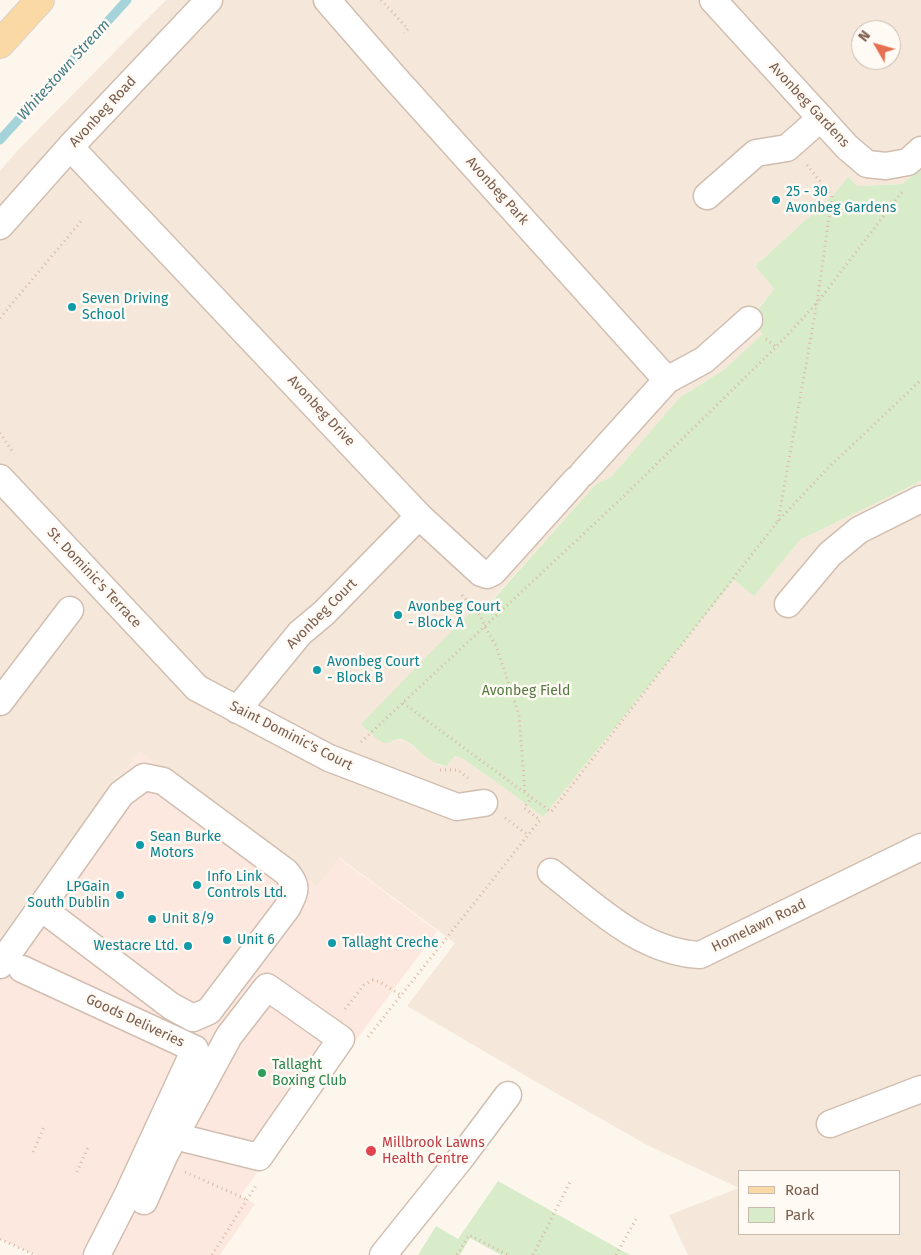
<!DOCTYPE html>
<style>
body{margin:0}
#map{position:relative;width:921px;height:1255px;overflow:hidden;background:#fdf6ec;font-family:"Fira Sans",sans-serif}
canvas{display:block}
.legend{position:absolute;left:738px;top:1170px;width:162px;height:65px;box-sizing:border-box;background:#fffaf3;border:1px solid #cabbb1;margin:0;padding:6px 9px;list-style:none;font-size:15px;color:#7a5c4d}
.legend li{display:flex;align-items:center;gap:10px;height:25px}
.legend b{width:25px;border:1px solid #cabbb1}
.north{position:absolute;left:851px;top:20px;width:50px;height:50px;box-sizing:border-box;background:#fffaf3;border:1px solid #cabbb1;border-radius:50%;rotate:308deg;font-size:14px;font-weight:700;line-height:20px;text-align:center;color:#7a5c4d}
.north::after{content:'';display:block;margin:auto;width:18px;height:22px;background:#e76f51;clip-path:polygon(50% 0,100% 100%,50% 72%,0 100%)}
</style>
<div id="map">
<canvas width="921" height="1255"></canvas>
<ul class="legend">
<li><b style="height:6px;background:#fbd9a5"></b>Road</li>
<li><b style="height:14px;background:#d8ecc9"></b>Park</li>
</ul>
<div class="north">N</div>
</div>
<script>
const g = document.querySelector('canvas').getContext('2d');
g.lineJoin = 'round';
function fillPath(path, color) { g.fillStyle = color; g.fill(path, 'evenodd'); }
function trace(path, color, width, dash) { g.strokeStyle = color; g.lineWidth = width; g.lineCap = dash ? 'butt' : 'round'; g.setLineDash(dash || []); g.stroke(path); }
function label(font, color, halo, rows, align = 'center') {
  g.font = font + ' "Fira Sans",sans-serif'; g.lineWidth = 5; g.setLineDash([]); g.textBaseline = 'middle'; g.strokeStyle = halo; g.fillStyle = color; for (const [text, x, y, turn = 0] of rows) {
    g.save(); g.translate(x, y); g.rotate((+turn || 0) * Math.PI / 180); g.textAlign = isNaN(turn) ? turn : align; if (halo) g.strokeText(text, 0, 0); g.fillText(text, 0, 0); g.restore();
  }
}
fillPath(new Path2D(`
 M 166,0 L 921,0 L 921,169 L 902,184 L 858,186 L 848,177 L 832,196 L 755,266 L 774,289 L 753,315 L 764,334 L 722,371 L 679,398 L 612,476 L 595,485 L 482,611 L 477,605 L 434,650 L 389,743 L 397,739 L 405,740 L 438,765 L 447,766 L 455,756 L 463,759 L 503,787 L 543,817 L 734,580 L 754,595 L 800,540 L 921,481 L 921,1255 L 688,1255 L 669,1215 L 739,1188 L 647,1145 L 533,1080 L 407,1006 L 455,943 L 340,858 L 317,887 L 140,752 L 0,941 L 0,171 L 18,150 ZM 861,30 L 891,30 L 891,60 L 861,60 ZM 740,1171 L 900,1171 L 900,1234 L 740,1234 Z`), '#f5e8da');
fillPath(new Path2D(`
 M 140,751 L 317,887 L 339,858 L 437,931 L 240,1196 L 255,1204 L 220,1255 L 36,1255 L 0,1239 L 0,945 L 41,884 Z`), '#fde8e0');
fillPath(new Path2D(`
 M 921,169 L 921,481 L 800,540 L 754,596 L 734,580 L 543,817 L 503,787 L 463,759 L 455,756 L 447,766 C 425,763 421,748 404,740 C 396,736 392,744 386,743 C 379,743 366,728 361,724 L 477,605 L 483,611 L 595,485 L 612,476 L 679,398 L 722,371 L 763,334 L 750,320 L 774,289 L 755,266 L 832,196 L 848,177 L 858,186 L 902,184 Z
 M 498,1181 L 619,1249 L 630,1255 L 501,1255 L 470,1238 L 460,1255 L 418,1255 L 436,1226 L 458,1239 Z`), '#d8ecc9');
trace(new Path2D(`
 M 0,140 L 127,0`), '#a5d3da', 9);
const minor = new Path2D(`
 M 327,0 L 394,77 L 667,380
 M 713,0 L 847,147 L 867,164 L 886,166 L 908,162 L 921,150
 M 70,147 L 419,516 L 481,573 L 487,575 L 493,572 L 576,480
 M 707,196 L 756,153 L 787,148 L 821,118
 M 0,226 L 70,147 L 209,0
 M 583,473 L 667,380 L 704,360 L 749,320
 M 0,478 L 197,688 L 329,758 L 457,807 L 484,803
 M 788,604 L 830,554 L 859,530 L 921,499
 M 0,702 L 70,610
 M 237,710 L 300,633 L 324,613 L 419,516
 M 551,872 C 596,907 641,952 700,955 L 921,847
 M 0,965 L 121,794 L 144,777 L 163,781 L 286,872 C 299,887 295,891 287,908 L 209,1011 L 193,1018 L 171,1006 L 40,907
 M 22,969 L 195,1049 L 128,1194 L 97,1255
 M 830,1124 L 921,1089
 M 144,1201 L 165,1154 L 229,1036 L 267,987 L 341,1039 L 259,1157 L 174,1136
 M 383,1255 L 460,1159 L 508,1095`);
const major = new Path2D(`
 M 0,44 L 40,0`);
trace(minor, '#d1beb0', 29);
trace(major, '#dad1cd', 30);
trace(new Path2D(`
 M 381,0 L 408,29 L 404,33
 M 0,318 L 82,220
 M 766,339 L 776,347
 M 0,433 L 14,454
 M 778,521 L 817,303 L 902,192
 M 462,595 L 480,615 L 485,627 L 496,646 L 519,715 L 525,792
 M 403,703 L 551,812 L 778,521 L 827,469 L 921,380
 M 361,742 L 625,495 L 776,347 L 817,303 L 832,196 L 807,165
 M 440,770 L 458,770 L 468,778
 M 505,818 L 528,835
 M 345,1009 L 364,985 L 373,980 L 380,982 L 402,996
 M 368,1037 L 540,820 L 524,808 L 532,797
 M 33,1152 L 44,1127
 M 77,1172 L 88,1147
 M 185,1172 L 246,1199
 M 0,1239 L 35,1255
 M 212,1255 L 257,1184
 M 457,1255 L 469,1235 L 508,1255
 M 533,1255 L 570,1182
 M 616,1255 L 636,1219`), '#d9b8a5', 3, [1, 4]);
trace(minor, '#fff', 26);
trace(major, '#fbd9a5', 28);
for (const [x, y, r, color] of [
 [776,200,5,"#0f9aa8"],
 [72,307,5,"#0f9aa8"],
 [398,615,5,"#0f9aa8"],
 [317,670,5,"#0f9aa8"],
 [140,845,5,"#0f9aa8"],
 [197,885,5,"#0f9aa8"],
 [120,895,5,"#0f9aa8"],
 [152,919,5,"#0f9aa8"],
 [227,940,5,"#0f9aa8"],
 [332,943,5,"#0f9aa8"],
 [188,946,5,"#0f9aa8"],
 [262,1073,5,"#2e9e5b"],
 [371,1151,6,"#e0444e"]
]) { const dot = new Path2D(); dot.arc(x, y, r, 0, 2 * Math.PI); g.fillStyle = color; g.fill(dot); trace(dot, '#fffaf3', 2); }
label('14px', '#7a5c4d', '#fffaf3', [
 ["Avonbeg Gardens",809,105,47],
 ["Avonbeg Road",103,112,-47],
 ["Avonbeg Park",497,191,48],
 ["Avonbeg Drive",321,411,47],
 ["St. Dominic's Terrace",94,578,47],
 ["Avonbeg Court",322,614,-45],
 ["Saint Dominic's Court",291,736,27],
 ["Homelawn Road",759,926,-26],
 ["Goods Deliveries",135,1021,25]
]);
label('14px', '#0d838f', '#fffaf3', [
 ["25 - 30",786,192],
 ["Avonbeg Gardens",786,208],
 ["Seven Driving",82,299],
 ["School",82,315],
 ["Avonbeg Court",408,607],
 ["- Block A",408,623],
 ["Avonbeg Court",327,662],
 ["- Block B",327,678],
 ["Sean Burke",150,837],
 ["Motors",150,853],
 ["Info Link",207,877],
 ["Controls Ltd.",207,893],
 ["LPGain",110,887,"right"],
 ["South Dublin",110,903,"right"],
 ["Unit 8/9",162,919],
 ["Unit 6",237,940],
 ["Tallaght Creche",342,943],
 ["Westacre Ltd.",178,946,"right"]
], 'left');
label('14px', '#537a41', '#fffaf3', [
 ["Avonbeg Field",526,691]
]);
label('14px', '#27864d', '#fffaf3', [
 ["Tallaght",272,1065],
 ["Boxing Club",272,1081]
], 'left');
label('14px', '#be3a42', '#fffaf3', [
 ["Millbrook Lawns",382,1143],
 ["Health Centre",382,1159]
], 'left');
label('italic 15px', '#437c86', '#fffaf3', [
 ["Whitestown Stream",64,70,-48]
]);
</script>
